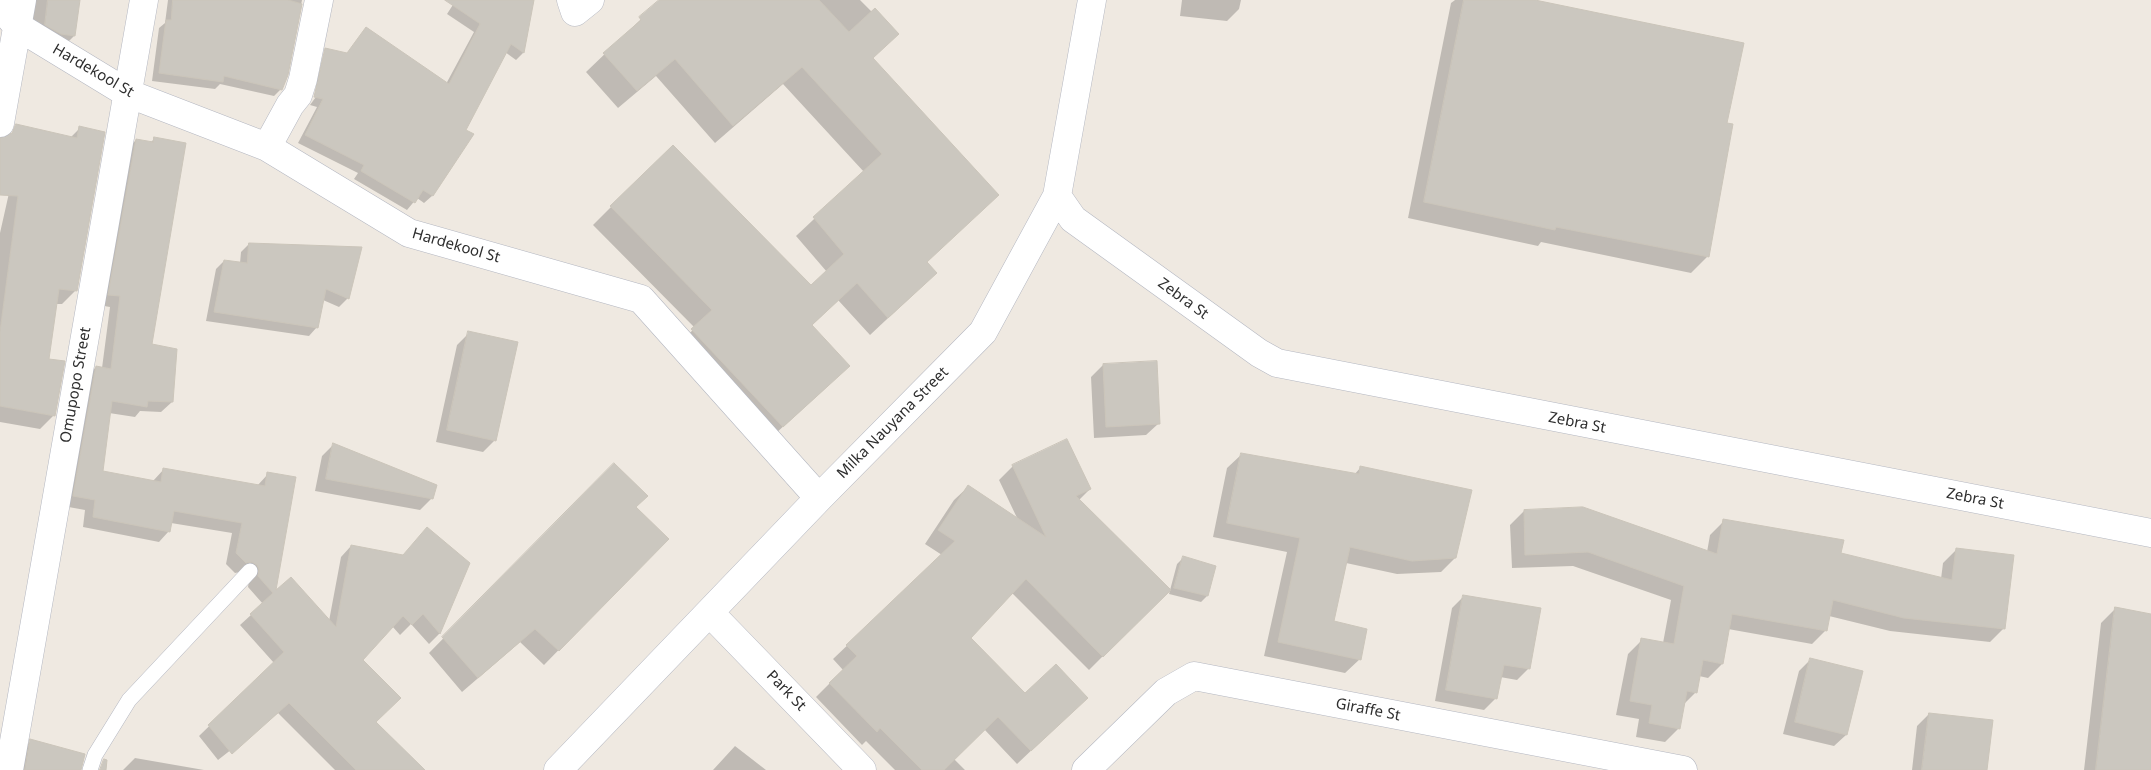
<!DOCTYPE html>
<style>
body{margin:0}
canvas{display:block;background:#efe9e1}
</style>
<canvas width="2151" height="770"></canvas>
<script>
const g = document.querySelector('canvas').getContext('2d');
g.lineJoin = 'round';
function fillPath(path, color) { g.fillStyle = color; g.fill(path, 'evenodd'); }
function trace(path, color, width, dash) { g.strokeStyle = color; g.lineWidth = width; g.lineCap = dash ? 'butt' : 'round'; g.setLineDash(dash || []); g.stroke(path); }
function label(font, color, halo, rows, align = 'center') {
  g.font = font + ' "Noto Sans",sans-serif'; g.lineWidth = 4.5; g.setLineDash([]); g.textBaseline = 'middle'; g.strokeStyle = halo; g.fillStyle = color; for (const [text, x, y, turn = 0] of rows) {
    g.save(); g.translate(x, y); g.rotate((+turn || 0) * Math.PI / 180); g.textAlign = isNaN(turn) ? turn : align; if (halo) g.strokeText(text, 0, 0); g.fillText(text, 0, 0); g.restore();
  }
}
fillPath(new Path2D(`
 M 25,0 L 78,0 L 74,36 L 65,45 L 26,28 Z
 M 168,0 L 302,0 L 287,75 L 281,89 L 274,96 L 220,84 L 215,89 L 152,81 L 159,28 L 165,23 Z
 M 456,0 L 533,0 L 523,53 L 516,60 L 505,52 L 464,130 L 472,135 L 432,196 L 424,203 L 417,198 L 407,210 L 354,179 L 358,173 L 298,143 L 317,107 L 310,105 L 366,29 L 446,84 L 474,32 L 447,14 Z
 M 661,0 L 860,0 L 872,12 L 872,59 L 926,262 L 917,291 L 870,335 L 838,300 L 811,326 L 830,384 L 764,444 L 674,348 L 695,328 L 593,225 L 611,207 L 811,287 L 827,272 L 796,236 L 864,172 L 783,84 L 715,143 L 656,76 L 618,108 L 586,72 Z
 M 1182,0 L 1241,0 L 1239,9 L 1227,21 L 1180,16 Z
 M 1455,0 L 1529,0 L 1725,124 L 1707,257 L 1691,273 L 1541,242 L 1538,246 L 1408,218 L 1451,3 Z
 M 80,128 L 76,290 L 62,304 L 55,304 L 48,360 L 54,415 L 40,429 L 0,422 L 0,233 L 20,144 L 70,138 Z
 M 155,138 L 150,345 L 172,402 L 161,412 L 140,411 L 135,417 L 109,413 L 101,472 L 153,481 L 164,469 L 257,486 L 268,474 L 274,594 L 329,621 L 341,557 L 351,546 L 402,556 L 469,563 L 439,634 L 429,644 L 411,624 L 400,635 L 392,626 L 361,661 L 374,722 L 406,770 L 335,770 L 278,713 L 218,760 L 199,736 L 274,663 L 240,625 L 263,604 L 248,587 L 249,580 L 240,572 L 235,573 L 226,564 L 232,533 L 171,523 L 169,531 L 159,542 L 83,527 L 85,510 L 63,506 L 85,378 L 96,367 L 102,368 L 110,307 L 98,305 L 125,151 L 136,140 L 150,143 Z
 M 249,244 L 360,248 L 347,299 L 339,307 L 323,300 L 317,327 L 309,336 L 206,321 L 216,269 L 224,261 L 240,263 L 241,252 Z
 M 469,333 L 495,440 L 483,452 L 436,442 L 457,345 Z
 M 1103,365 L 1158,424 L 1146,435 L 1094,438 L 1091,377 Z
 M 1066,440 L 1090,489 L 1079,500 L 1169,590 L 1089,670 L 1012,593 L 969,638 L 1025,695 L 1073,711 L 1017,764 L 984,729 L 954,759 L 965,770 L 895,770 L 866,741 L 862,745 L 816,697 L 843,670 L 833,659 L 942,555 L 925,544 L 954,500 L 968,487 L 1018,520 L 999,480 L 1013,466 Z
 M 334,444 L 432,498 L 420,510 L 315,491 L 322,456 Z
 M 1242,454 L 1354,475 L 1361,467 L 1455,558 L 1441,572 L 1397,574 L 1346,563 L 1333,622 L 1360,659 L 1345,673 L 1264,656 L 1287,552 L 1213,537 L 1227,468 Z
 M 614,464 L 635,507 L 667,539 L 544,665 L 520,642 L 462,692 L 429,653 Z
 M 1524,511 L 1707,552 L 1710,535 L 1724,521 L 1840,554 L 1941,579 L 1943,563 L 1957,549 L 2004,628 L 1990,642 L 1890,631 L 1829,616 L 1826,630 L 1812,644 L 1728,629 L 1722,664 L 1708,678 L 1699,676 L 1696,692 L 1683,705 L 1679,728 L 1665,742 L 1636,737 L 1639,719 L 1616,715 L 1628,654 L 1642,640 L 1663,643 L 1671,600 L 1573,566 L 1512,568 L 1510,525 Z
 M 1183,558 L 1215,567 L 1207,596 L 1201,602 L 1169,594 L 1177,564 Z
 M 1464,596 L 1529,668 L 1517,680 L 1500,677 L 1496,698 L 1484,710 L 1435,701 L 1452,608 Z
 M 2116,608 L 2151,615 L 2151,770 L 2084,770 L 2101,623 Z
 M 1811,659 L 1846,735 L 1834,746 L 1783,734 L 1799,671 Z
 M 1929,714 L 1986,770 L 1912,770 L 1917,726 Z
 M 31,741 L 73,770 L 21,770 L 25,747 Z
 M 735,746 L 766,770 L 713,770 Z
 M 135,758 L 204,770 L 123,770 Z`), '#0003');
const building = new Path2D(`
 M 48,0 L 80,0 L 75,36 L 61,34 L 45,25 Z
 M 173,0 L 288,0 L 302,4 L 288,75 L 282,90 L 224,76 L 223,82 L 159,73 L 166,20 L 171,20 Z
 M 445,0 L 534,0 L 524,53 L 511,44 L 466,130 L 474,134 L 433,196 L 423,190 L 415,203 L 361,171 L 364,165 L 305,135 L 323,99 L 314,97 L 325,48 L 347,53 L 366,27 L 449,84 L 480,24 Z
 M 659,0 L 819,0 L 849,32 L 875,8 L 899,34 L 873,58 L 999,195 L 927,262 L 937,273 L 888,318 L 857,283 L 812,325 L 850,366 L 783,427 L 691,329 L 712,310 L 610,206 L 673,145 L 811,285 L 844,254 L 813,217 L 882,154 L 802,67 L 733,126 L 675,59 L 637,91 L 603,53 L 641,20 L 639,17 Z
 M 1464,0 L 1535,0 L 1744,43 L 1727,123 L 1733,124 L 1709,257 L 1556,227 L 1555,230 L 1424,202 Z
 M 16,124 L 77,138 L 79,126 L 105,132 L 77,291 L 59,289 L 49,359 L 65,361 L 55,416 L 0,406 L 0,332 L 18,196 L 0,195 L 0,138 L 12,133 Z
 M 154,137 L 186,143 L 152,344 L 177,349 L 173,402 L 148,401 L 147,407 L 112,401 L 103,471 L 161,482 L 163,468 L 265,486 L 267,472 L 296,477 L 276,590 L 291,577 L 336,627 L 351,545 L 403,555 L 427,527 L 470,563 L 440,634 L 423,614 L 412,625 L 403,616 L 363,660 L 401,698 L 376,722 L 425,770 L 356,770 L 289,703 L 232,754 L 208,725 L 284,652 L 250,614 L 273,593 L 258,576 L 259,569 L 257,565 L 252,562 L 246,563 L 236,553 L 242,523 L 174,511 L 170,532 L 93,517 L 95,500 L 73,496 L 96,366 L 111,369 L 120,296 L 108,295 L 136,139 L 153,142 Z
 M 249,243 L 362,247 L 349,299 L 326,289 L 318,328 L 214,312 L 224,260 L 247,263 Z
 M 468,331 L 518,342 L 496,441 L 447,430 Z
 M 1157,361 L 1160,424 L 1106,427 L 1103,364 Z
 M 1067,439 L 1091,489 L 1076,496 L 1171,590 L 1103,657 L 1026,579 L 971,638 L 1025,693 L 1056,664 L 1088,698 L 1031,751 L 998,717 L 944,770 L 922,770 L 880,728 L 877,732 L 829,683 L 857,656 L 846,645 L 955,541 L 938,530 L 968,485 L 1046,537 L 1012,465 Z
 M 333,443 L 437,485 L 433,499 L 326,479 Z
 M 1241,453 L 1359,474 L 1360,466 L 1472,490 L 1456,558 L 1412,561 L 1350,547 L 1334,621 L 1367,629 L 1361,660 L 1278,642 L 1300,538 L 1227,523 Z
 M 614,463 L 648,496 L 636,507 L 669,539 L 559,651 L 535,629 L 478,678 L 442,637 Z
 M 1583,507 L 1717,554 L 1723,519 L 1844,540 L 1841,553 L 1952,580 L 1956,548 L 2014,555 L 2005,629 L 1904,618 L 1833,600 L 1827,631 L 1732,614 L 1723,664 L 1703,660 L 1697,693 L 1687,691 L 1680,729 L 1649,723 L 1652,705 L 1630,701 L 1641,638 L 1674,644 L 1684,586 L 1588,552 L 1525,555 L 1524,510 Z
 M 1183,556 L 1216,566 L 1208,596 L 1174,588 Z
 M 1463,595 L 1541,608 L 1530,669 L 1504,665 L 1497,699 L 1446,690 Z
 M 2115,607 L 2151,614 L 2151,770 L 2096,770 Z
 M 1810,658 L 1863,671 L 1847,735 L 1795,722 Z
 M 1929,713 L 1993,720 L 1987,770 L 1922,770 Z
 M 30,739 L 85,754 L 81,770 L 25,770 Z
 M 104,759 L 107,760 L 106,770 L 100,770 Z`);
fillPath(building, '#cbc7bf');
trace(building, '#cbc5ba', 1);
const service = new Path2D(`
 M 90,770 L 95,755 L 129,700 L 250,571`);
const minor = new Path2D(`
 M 571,0 L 575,12 L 590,0
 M 0,6 L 17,26 L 127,93 L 267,147 L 409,233 L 641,299 L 819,498
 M 0,123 L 22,0
 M 267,147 L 290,105 L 298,95 L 303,79 L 319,0
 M 1057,196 L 1073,219 L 1259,353 L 1277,363 L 2151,533
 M 710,613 L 862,770
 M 9,770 L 144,0
 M 558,770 L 819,498 L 983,332 L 1057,196 L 1092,0
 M 1086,770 L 1166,692 L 1194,676 L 1683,770`);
trace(service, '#b4b7c1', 16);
trace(minor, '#b4b7c1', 29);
trace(service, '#fff', 15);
trace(minor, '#fff', 28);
label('15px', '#2e2e2e', '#fff', [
 ["Hardekool St",93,71,30],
 ["Hardekool St",456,246,16],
 ["Zebra St",1183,299,36],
 ["Omupopo Street",76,385,-80],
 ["Milka Nauyana Street",893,423,-45],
 ["Zebra St",1577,423,11],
 ["Zebra St",1975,499,11],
 ["Park St",786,691,46],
 ["Giraffe St",1368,710,11]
]);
</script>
